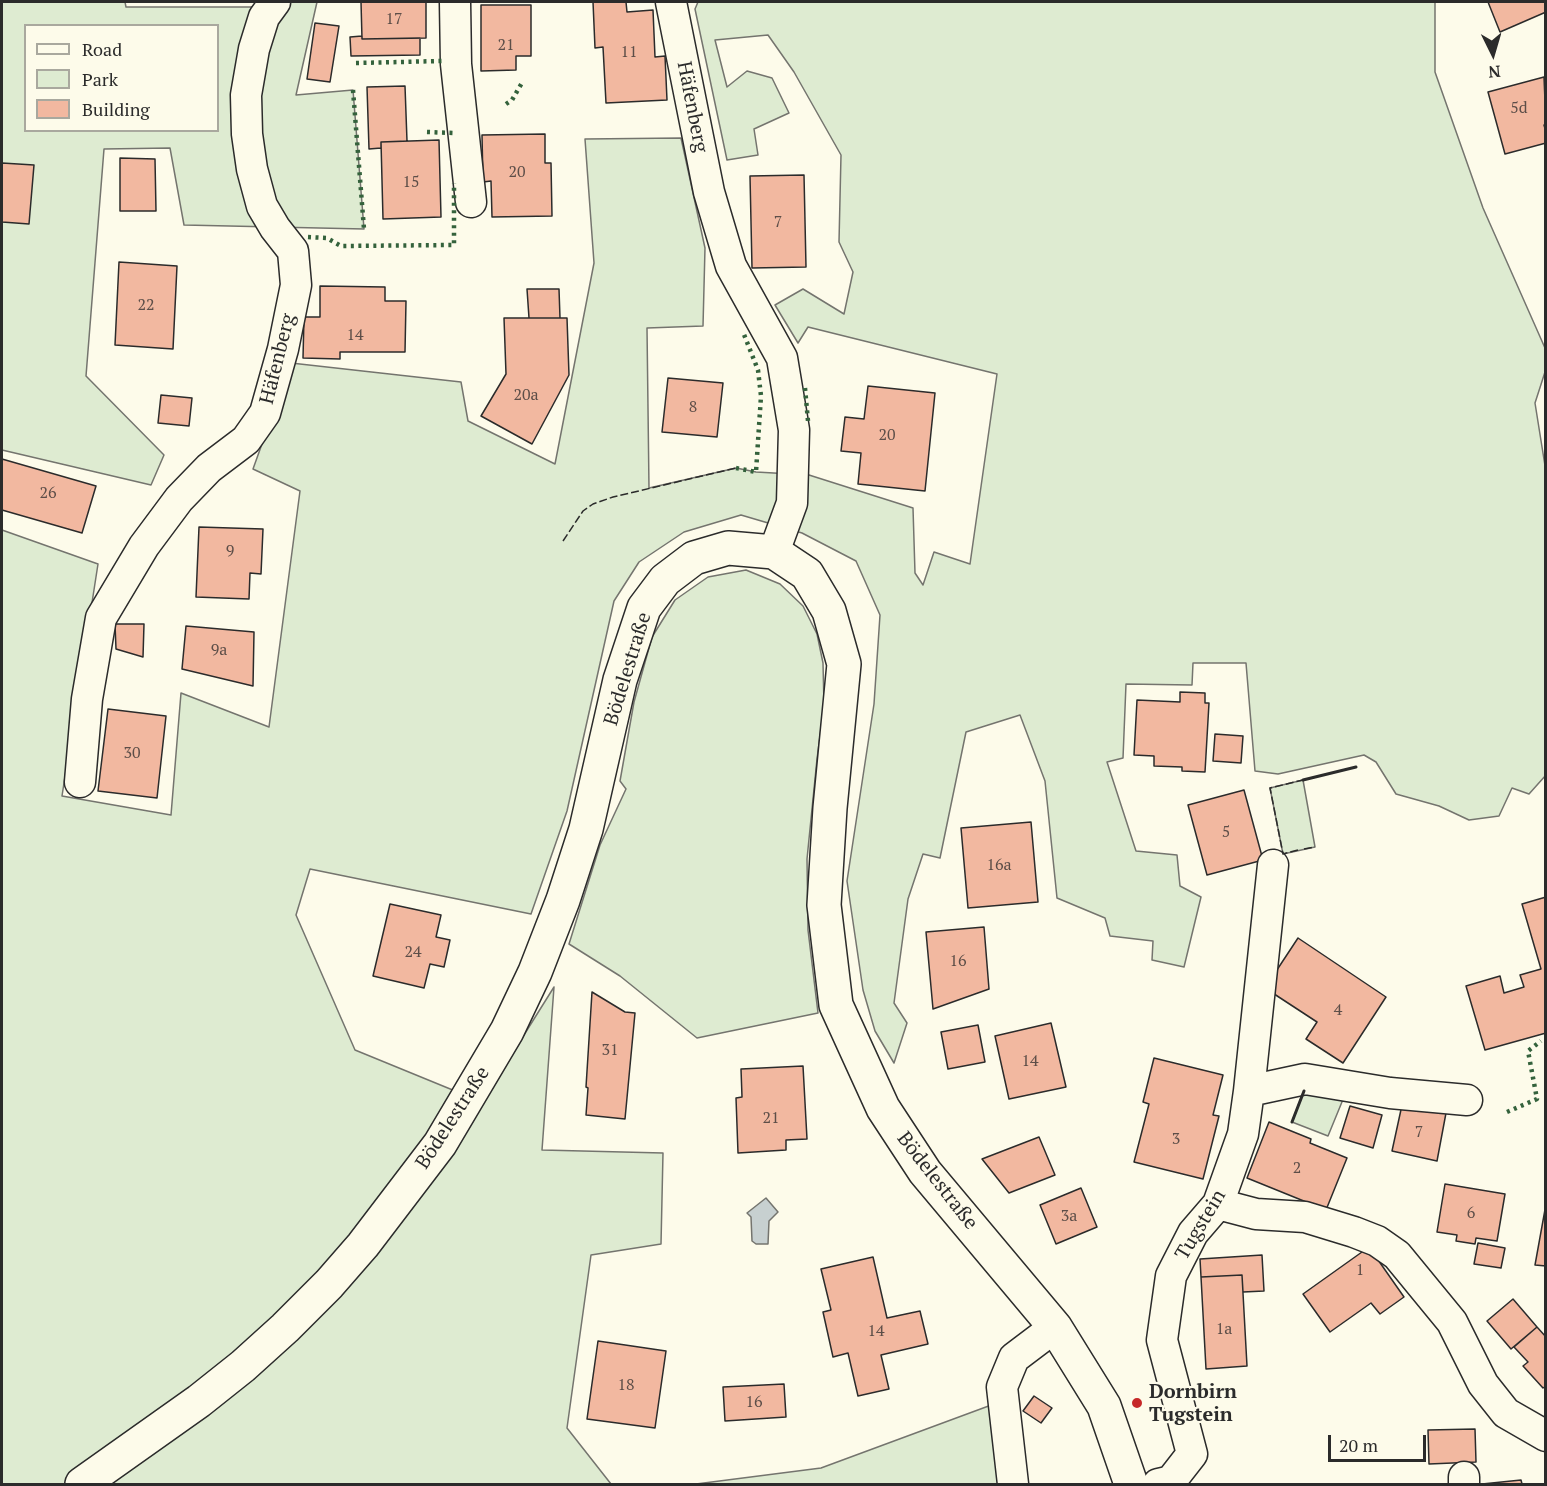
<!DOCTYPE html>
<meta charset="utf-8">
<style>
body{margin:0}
#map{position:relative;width:1547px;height:1486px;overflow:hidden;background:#fdfbea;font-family:"PT Serif",serif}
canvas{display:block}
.frame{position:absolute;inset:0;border:3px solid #2b2b2b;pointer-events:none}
.legend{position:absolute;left:24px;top:24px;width:195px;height:108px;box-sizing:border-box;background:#fdfbea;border:2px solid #a9a89e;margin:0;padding:8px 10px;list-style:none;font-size:18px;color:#2b2b2b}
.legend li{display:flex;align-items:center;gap:12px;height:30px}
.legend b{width:30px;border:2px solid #a9a89e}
.north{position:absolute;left:1463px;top:24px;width:60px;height:60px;-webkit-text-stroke:4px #fdfbea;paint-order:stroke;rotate:175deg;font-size:16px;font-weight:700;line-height:24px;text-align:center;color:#2b2b2b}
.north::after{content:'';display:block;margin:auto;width:21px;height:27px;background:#2b2b2b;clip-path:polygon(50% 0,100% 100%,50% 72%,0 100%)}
.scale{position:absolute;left:1328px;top:1435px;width:98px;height:27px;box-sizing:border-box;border:3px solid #2b2b2b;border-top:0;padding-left:8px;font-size:18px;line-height:21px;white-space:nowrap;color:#2b2b2b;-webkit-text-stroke:4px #fdfbea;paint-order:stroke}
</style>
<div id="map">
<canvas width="1547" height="1486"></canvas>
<div class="frame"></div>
<ul class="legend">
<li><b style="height:8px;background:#fdfbea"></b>Road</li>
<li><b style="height:16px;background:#deebd1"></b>Park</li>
<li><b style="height:16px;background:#f2b8a0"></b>Building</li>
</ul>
<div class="north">N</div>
<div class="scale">20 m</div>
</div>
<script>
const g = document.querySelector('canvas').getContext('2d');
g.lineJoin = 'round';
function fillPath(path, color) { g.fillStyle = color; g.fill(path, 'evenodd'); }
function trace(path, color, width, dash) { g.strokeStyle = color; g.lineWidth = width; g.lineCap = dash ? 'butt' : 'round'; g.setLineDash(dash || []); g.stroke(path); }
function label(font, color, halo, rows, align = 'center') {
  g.font = font + ' "PT Serif",serif'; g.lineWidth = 4.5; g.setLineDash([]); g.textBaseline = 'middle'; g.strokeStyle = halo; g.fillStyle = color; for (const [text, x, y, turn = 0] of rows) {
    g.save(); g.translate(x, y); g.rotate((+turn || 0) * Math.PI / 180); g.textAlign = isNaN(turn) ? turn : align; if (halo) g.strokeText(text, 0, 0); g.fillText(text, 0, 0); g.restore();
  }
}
const green = new Path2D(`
 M 2,2 L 125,2 L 126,7 L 278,7 L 284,2 L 317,2 L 296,95 L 353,90 L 364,229 L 184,225 L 170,148 L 104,149 L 86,376 L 164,455 L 151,485 L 2,450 ZM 26,26 L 218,26 L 218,130 L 26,130 Z
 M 698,2 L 1435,2 L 1435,72 L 1483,208 L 1545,348 L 1545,372 L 1535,403 L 1546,472 L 1546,775 L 1529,794 L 1512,788 L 1499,816 L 1469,820 L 1439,806 L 1396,794 L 1376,762 L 1364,755 L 1278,774 L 1255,771 L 1246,663 L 1193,663 L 1192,685 L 1126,684 L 1123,758 L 1107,762 L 1136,851 L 1177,855 L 1180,886 L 1201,897 L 1184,967 L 1152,960 L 1153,941 L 1110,936 L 1105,918 L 1057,898 L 1045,781 L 1020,715 L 966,732 L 940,858 L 923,854 L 908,899 L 894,1003 L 907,1023 L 894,1063 L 875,1031 L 863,990 L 847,881 L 874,704 L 880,615 L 856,561 L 802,533 L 741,515 L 684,532 L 639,562 L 614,601 L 567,811 L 531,914 L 310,869 L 296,915 L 355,1050 L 482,1102 L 554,987 L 542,1150 L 663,1153 L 661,1244 L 591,1255 L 567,1428 L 611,1484 L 2,1484 L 2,530 L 98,564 L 62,796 L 171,815 L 181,693 L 269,727 L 300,491 L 253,469 L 291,363 L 461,382 L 468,421 L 555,464 L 594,263 L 585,139 L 681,138 L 705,248 L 703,326 L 647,328 L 649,488 L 736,468 L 756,472 L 809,475 L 913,508 L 915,573 L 923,585 L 934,552 L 970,564 L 997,374 L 808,327 L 798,343 L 775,305 L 803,289 L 844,314 L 853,272 L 839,242 L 841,155 L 794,72 L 768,35 L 715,40 L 727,87 L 747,71 L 772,78 L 789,113 L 754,129 L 758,155 L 727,160 L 695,9 Z
 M 746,570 L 780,584 L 803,606 L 817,634 L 823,663 L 824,705 L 817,759 L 807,859 L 808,930 L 818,1013 L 697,1038 L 620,976 L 569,944 L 600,845 L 626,789 L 620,781 L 634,702 L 652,637 L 675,600 L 708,577 Z
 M 1303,780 L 1315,847 L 1283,854 L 1270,788 Z
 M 1303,1093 L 1344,1097 L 1328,1136 L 1292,1122 Z
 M 994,1404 L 1005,1484 L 696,1484 L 821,1468 Z`);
fillPath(green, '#deebd1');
trace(green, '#74746e', 1.5);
const water = new Path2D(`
 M 766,1198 L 778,1212 L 769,1221 L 768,1244 L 756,1244 L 752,1241 L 751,1217 L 747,1213 Z`);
fillPath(water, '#c7d0d0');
trace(water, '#74746e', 1.5);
const building = new Path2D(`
 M 361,2 L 426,2 L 426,38 L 362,39 Z
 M 593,2 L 626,2 L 627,12 L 653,10 L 655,57 L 665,56 L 667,100 L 606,103 L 603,47 L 595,48 Z
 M 1488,2 L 1545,2 L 1546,12 L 1500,32 Z
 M 481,5 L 531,5 L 531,56 L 516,56 L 516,70 L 481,71 Z
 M 315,23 L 339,26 L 330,82 L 307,79 Z
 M 362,36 L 362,39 L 420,38 L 420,55 L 351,56 L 350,37 Z
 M 1544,77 L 1546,125 L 1544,125 L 1546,132 L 1546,143 L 1505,154 L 1488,92 Z
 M 405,86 L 407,141 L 381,142 L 381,148 L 369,149 L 367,87 Z
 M 545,134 L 545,163 L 551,163 L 552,216 L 492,217 L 491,181 L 483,182 L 482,135 Z
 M 439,140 L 441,217 L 383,219 L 381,142 Z
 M 120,158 L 155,159 L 156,211 L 120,211 Z
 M 2,163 L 34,165 L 29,224 L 2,222 Z
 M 804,175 L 806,267 L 752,268 L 750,176 Z
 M 119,262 L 177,266 L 173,349 L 115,345 Z
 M 320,286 L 385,287 L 385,301 L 406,301 L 405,352 L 340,352 L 340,359 L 303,358 L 304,317 L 320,317 Z
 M 527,289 L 559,289 L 560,318 L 529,318 Z
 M 504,318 L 567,318 L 569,375 L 532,444 L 481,416 L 506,374 Z
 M 668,378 L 723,383 L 717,437 L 662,432 Z
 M 868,386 L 935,393 L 925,491 L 858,484 L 861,453 L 841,451 L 845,417 L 864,419 Z
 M 161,395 L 192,398 L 189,426 L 158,423 Z
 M 2,459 L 96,486 L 82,533 L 2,510 Z
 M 199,527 L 263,529 L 261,574 L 250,573 L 249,599 L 196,597 Z
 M 115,624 L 144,624 L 143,657 L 116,649 Z
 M 186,626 L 254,632 L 253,686 L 182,669 Z
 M 1180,692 L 1205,693 L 1205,703 L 1209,703 L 1205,772 L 1182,771 L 1182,767 L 1154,766 L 1154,756 L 1134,755 L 1137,700 L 1180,702 Z
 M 108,709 L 166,716 L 157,798 L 98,791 Z
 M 1215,734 L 1243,736 L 1241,763 L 1213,761 Z
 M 1244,790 L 1263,860 L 1207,875 L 1188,805 Z
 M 1031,822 L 1038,902 L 968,908 L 961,828 Z
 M 1546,897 L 1546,1033 L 1485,1050 L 1466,986 L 1500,976 L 1504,993 L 1524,987 L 1520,975 L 1541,969 L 1522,904 Z
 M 390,904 L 441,915 L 436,937 L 450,940 L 444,967 L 430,964 L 424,988 L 373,976 Z
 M 984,927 L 989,989 L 933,1009 L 926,932 Z
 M 1298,938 L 1386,997 L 1343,1063 L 1306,1039 L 1317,1022 L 1265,988 Z
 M 592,992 L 625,1012 L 635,1013 L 625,1119 L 586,1115 L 588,1088 L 586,1087 Z
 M 1051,1023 L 1066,1087 L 1009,1099 L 995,1036 Z
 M 978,1025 L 985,1062 L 948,1069 L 941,1032 Z
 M 1154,1058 L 1223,1075 L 1213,1115 L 1219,1116 L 1203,1179 L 1134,1162 L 1149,1104 L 1143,1102 Z
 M 803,1066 L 807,1139 L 786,1140 L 786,1150 L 738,1153 L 736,1098 L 742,1097 L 741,1069 Z
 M 1402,1105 L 1446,1113 L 1437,1161 L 1392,1151 Z
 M 1350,1106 L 1382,1115 L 1373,1148 L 1340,1138 Z
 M 1269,1122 L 1311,1139 L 1310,1143 L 1347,1158 L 1326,1210 L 1247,1178 Z
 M 1039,1137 L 1055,1175 L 1009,1193 L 982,1159 Z
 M 1445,1184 L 1505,1194 L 1497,1241 L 1476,1238 L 1475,1244 L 1456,1241 L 1457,1235 L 1437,1232 Z
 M 1081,1188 L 1097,1227 L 1056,1244 L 1040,1205 Z
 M 1546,1204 L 1546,1266 L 1535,1265 Z
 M 1478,1243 L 1505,1248 L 1501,1268 L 1474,1264 Z
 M 1369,1247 L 1404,1297 L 1380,1314 L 1371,1303 L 1330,1332 L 1303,1294 Z
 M 1262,1255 L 1264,1291 L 1243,1292 L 1242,1275 L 1201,1277 L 1200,1259 Z
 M 873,1257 L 887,1318 L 920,1311 L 928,1344 L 881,1355 L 889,1389 L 858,1396 L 848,1353 L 833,1357 L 823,1312 L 831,1310 L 821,1269 Z
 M 1242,1275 L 1247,1366 L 1206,1369 L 1201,1277 Z
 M 1513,1299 L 1537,1327 L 1511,1349 L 1487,1321 Z
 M 1537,1327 L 1546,1337 L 1546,1386 L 1543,1388 L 1523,1366 L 1528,1362 L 1514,1347 Z
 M 598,1341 L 666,1351 L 655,1428 L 587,1419 Z
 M 784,1384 L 786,1417 L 725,1421 L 723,1387 Z
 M 1034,1396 L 1052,1408 L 1041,1423 L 1023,1411 Z
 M 1475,1429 L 1476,1462 L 1429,1464 L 1428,1430 Z
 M 1521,1480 L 1522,1484 L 1482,1484 Z`);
fillPath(building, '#f2b8a0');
trace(building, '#2b2b2b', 1.5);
const minor = new Path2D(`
 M 455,2 L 456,64 L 471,202
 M 671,2 L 709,192 L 731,266 L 782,358 L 794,430 L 792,503 L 774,552
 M 80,782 L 87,699 L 101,618 L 144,546 L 179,499 L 209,468 L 246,440 L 265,413 L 283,349 L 296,285 L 293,251 L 275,228 L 262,206 L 252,169 L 247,134 L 246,95 L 254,49 L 264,17 L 275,2
 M 1249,1091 L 1273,865
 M 1218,1204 L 1256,1214 L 1305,1217 L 1354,1232 L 1377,1241 L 1397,1255 L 1452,1322 L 1483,1384 L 1506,1413 L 1546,1436
 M 1013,1484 L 1002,1387 L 1014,1358 L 1055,1327
 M 1158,1484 L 1171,1481 L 1192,1454 L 1162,1340 L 1171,1276 L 1193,1233 L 1218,1204 L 1243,1134 L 1249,1091 L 1305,1079 L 1390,1093 L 1467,1100
 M 1464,1484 L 1464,1477`);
const secondary = new Path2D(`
 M 82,1484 L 199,1401 L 243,1366 L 285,1328 L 329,1284 L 363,1245 L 440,1144 L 507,1031 L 535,972 L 563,900 L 586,829 L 620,680 L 644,608 L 665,580 L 694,558 L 728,548 L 774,552 L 807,574 L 829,611 L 844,664 L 830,808 L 824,905 L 836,1005 L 883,1108 L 925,1172 L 1055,1327 L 1104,1406 L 1131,1484`);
trace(minor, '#2b2b2b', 33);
trace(secondary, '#2b2b2b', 36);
trace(minor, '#fdfbea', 30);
trace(secondary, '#fdfbea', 33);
trace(new Path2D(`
 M 356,63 L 442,61
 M 353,90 L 364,229
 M 506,104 L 512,100 L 523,81
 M 427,132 L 453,133
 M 308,237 L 327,238 L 341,246 L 454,245 L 454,183
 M 805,388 L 808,421
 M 736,468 L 756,472 L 761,396 L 758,370 L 743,332
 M 1507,1112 L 1537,1099 L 1528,1051 L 1541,1041`), '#34623c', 4.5, [3, 4.5]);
trace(new Path2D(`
 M 563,541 L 583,511 L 593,504 L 613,497 L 736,468
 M 1304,849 L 1315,847
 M 1298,850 L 1283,854 L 1270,788 L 1303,780`), '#2b2b2b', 1.5, [8, 3]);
trace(new Path2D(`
 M 1303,780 L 1356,767
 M 1292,1122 L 1304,1091`), '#2b2b2b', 3);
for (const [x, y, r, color] of [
 [1137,1403,6,"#c62828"]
]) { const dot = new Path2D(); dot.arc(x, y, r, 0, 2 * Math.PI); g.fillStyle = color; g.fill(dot); trace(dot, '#fdfbea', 2); }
label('16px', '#5d4e48', null, [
 ["17",394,19],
 ["21",506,45],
 ["11",629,52],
 ["5d",1519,108],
 ["20",517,172],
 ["15",411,182],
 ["7",778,222],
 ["22",146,305],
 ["14",355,335],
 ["20a",526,395],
 ["8",693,407],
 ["20",887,435],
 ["26",48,493],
 ["9",230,551],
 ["9a",219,650],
 ["30",132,753],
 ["5",1226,832],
 ["16a",999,865],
 ["24",413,952],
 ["16",958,961],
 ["4",1338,1010],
 ["31",610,1050],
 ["14",1030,1061],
 ["21",771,1118],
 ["7",1419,1132],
 ["3",1176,1139],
 ["2",1297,1168],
 ["6",1471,1213],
 ["3a",1069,1216],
 ["1",1360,1270],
 ["1a",1224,1329],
 ["14",876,1331],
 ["18",626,1385],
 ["16",754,1402]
]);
label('20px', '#2b2b2b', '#fdfbea', [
 ["Häfenberg",692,107,79],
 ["Häfenberg",278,359,-76],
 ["Bödelestraße",628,669,-73],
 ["Bödelestraße",453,1118,-57],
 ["Bödelestraße",937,1181,52],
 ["Tugstein",1201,1225,-59]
]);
label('bold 20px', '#2b2b2b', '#fdfbea', [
 ["Dornbirn",1149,1392],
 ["Tugstein",1149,1415]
], 'left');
</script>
